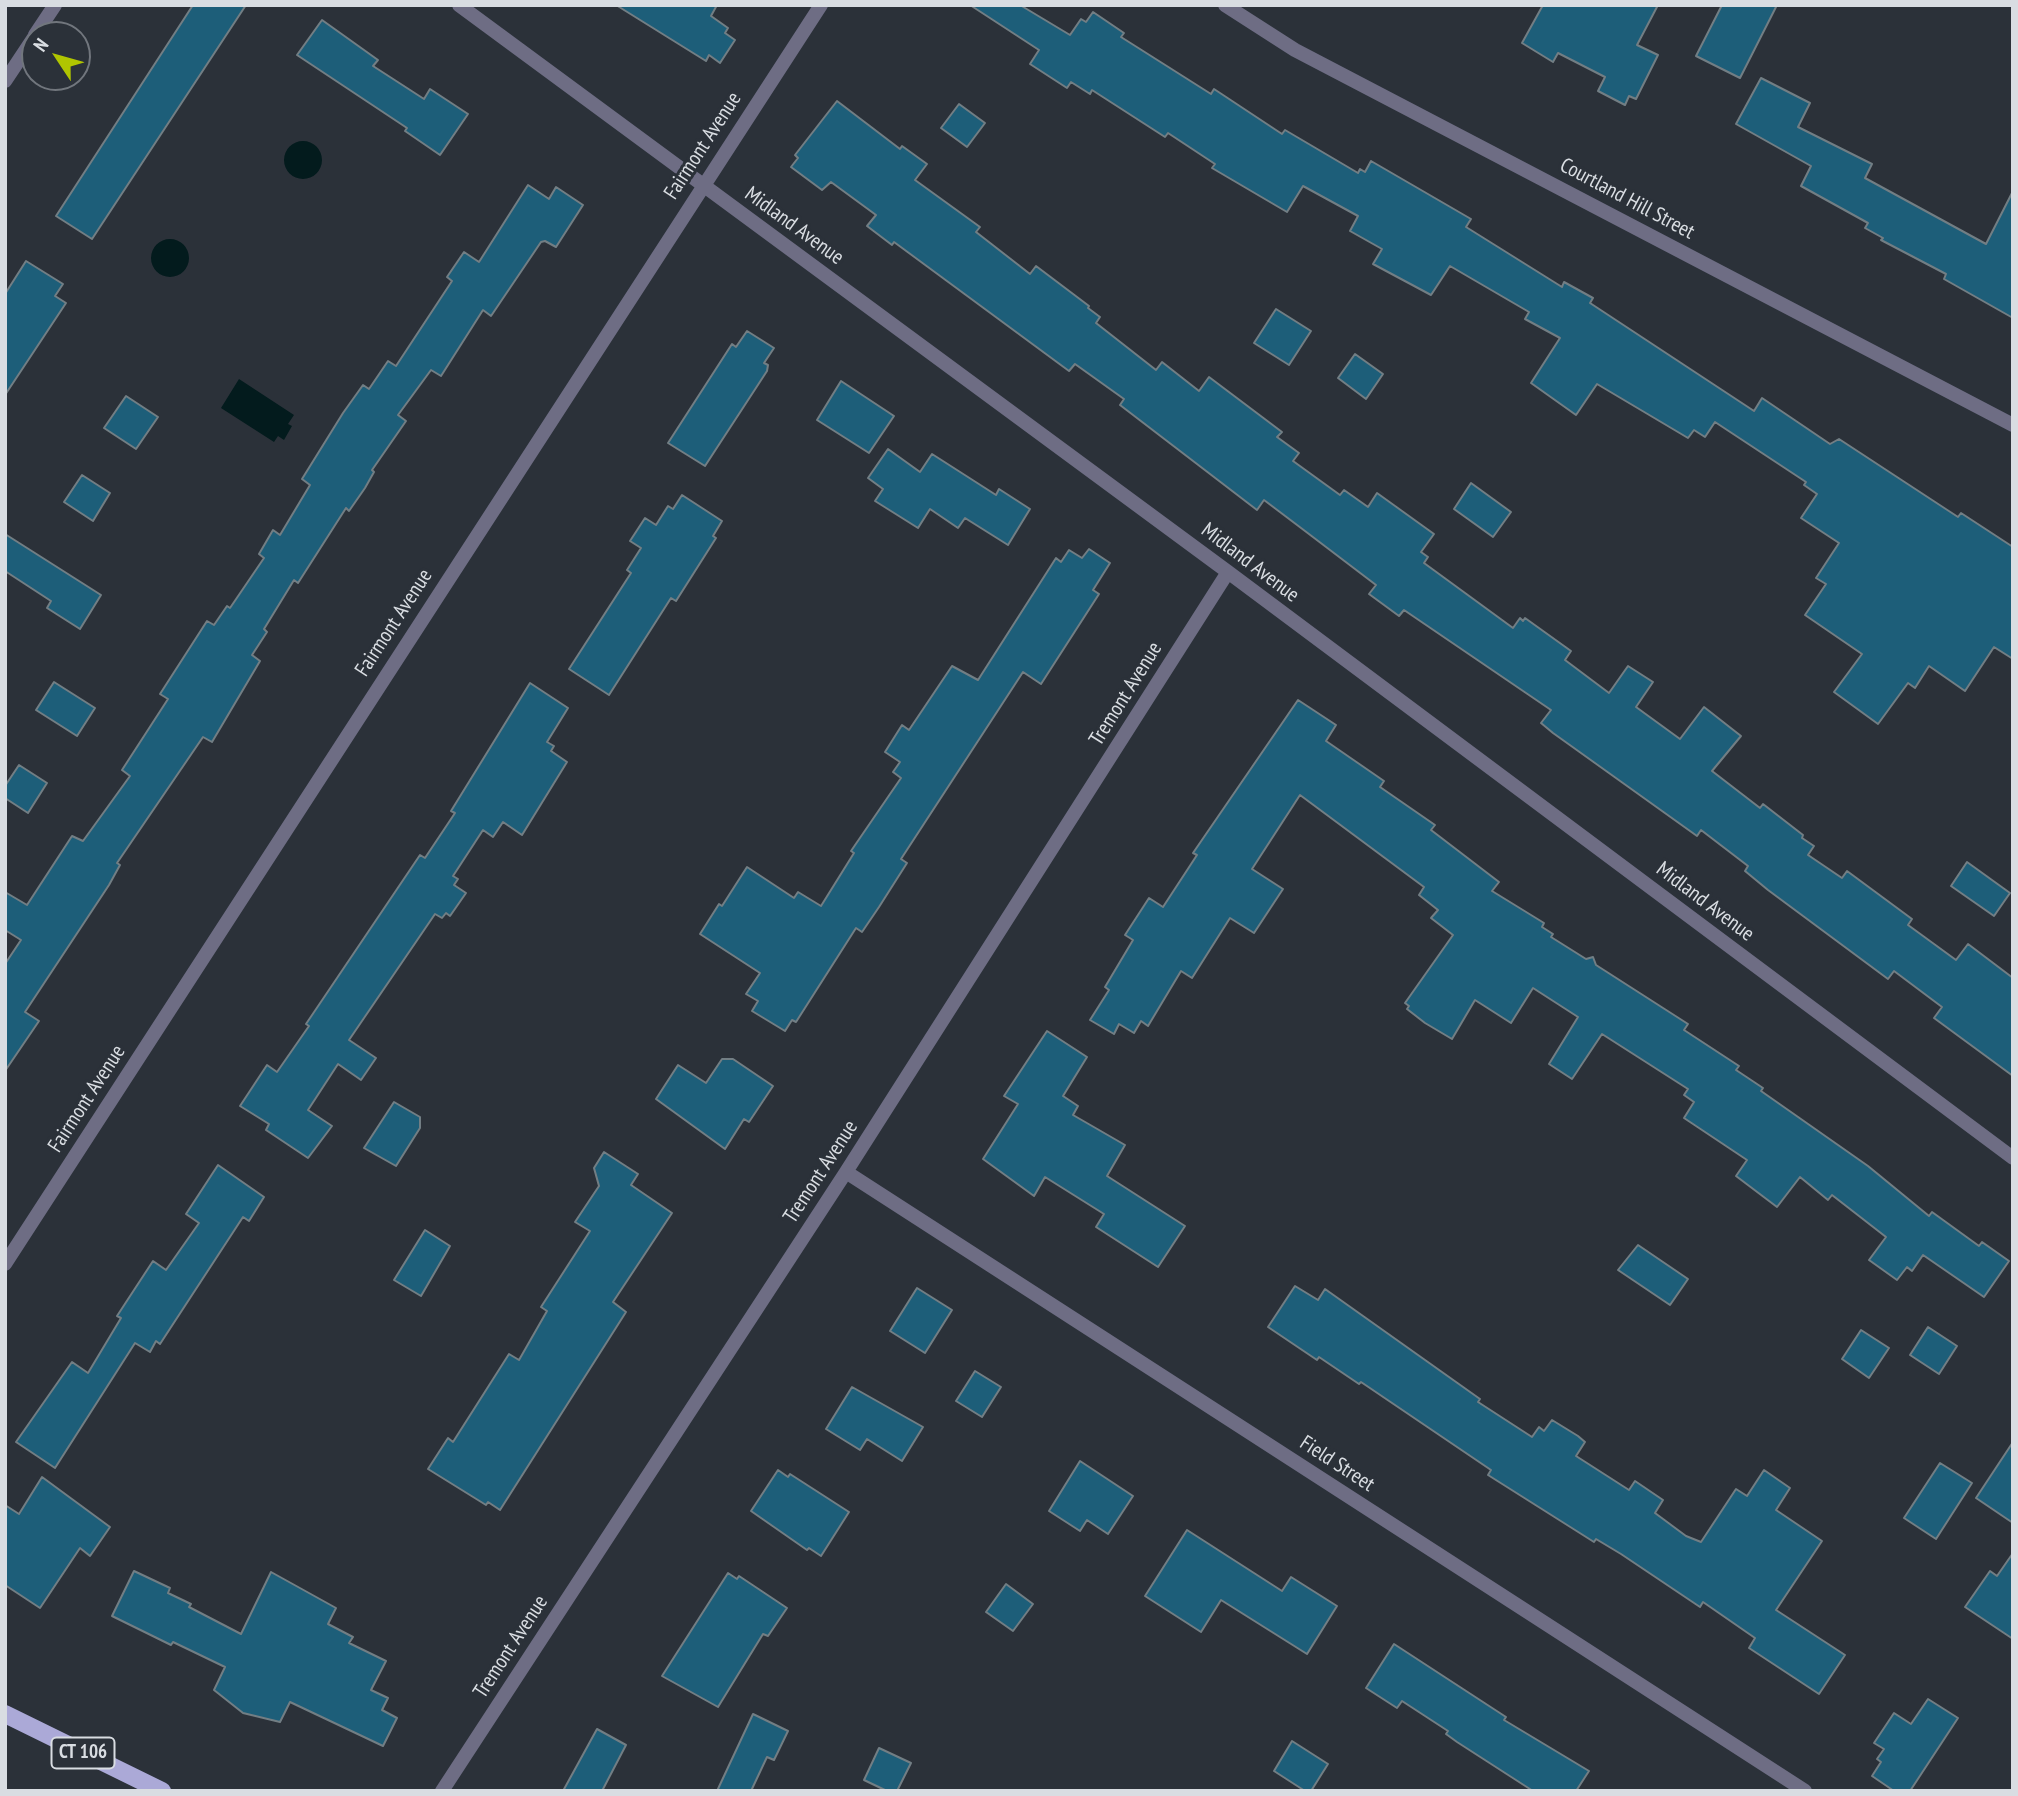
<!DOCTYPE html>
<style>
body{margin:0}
#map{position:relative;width:2018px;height:1796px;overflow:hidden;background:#2b3139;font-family:"PT Sans Narrow",sans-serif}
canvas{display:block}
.frame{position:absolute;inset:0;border:7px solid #d9dde2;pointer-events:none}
.north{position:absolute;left:21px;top:21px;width:70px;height:70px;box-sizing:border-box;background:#2b3139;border:2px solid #71767d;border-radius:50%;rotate:306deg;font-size:19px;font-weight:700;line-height:28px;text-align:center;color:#d9dde2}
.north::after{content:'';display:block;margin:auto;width:24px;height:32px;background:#b0c501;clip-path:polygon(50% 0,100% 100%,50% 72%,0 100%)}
</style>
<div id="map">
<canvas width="2018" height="1796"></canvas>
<div class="frame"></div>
<div class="north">N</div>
</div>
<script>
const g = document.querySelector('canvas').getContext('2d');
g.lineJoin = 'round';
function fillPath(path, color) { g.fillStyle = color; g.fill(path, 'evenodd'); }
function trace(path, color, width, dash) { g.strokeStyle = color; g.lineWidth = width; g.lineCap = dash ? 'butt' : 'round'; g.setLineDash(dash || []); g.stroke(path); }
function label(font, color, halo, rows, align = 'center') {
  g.font = font + ' "PT Sans Narrow",sans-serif'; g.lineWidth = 6; g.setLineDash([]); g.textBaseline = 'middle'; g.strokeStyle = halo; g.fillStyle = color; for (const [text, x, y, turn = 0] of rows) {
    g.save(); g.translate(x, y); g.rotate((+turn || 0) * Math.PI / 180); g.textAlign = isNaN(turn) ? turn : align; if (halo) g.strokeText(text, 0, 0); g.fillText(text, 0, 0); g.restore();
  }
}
fillPath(new Path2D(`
 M284 160a19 19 0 1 1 38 0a19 19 0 1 1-38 0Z
 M151 258a19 19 0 1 1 38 0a19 19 0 1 1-38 0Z
 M 239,379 L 294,415 L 288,424 L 292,426 L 284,440 L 278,436 L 274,442 L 221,408 Z`), '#031b1d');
const building = new Path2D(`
 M 193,5 L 246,5 L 92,239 L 56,216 Z
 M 616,5 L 717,5 L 711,16 L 728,28 L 725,33 L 735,40 L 720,63 L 709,55 L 706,61 Z
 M 970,5 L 1020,5 L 1070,35 L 1081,19 L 1086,22 L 1093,12 L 1124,33 L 1121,37 L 1211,94 L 1214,89 L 1282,134 L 1285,130 L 1358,173 L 1360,169 L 1365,172 L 1371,161 L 1471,219 L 1466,227 L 1562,287 L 1564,282 L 1593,298 L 1590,303 L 1754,411 L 1762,398 L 1830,444 L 1839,439 L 1958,517 L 1961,513 L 2013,547 L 2013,659 L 1994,647 L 1965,691 L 1929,666 L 1915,688 L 1908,683 L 1878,724 L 1834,692 L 1862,654 L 1805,615 L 1826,584 L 1816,578 L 1839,543 L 1801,518 L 1817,494 L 1804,485 L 1806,482 L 1715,422 L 1705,437 L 1694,430 L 1688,438 L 1597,384 L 1576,415 L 1531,383 L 1560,338 L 1525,319 L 1529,312 L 1450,266 L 1431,295 L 1373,264 L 1382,249 L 1350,231 L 1358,216 L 1303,186 L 1287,212 L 1212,168 L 1215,164 L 1168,133 L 1165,137 L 1092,90 L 1090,94 L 1071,82 L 1067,88 L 1030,64 L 1039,50 Z
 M 1543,5 L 1658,5 L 1637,45 L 1658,55 L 1636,99 L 1629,96 L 1625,105 L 1598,91 L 1605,77 L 1558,53 L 1553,62 L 1522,43 Z
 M 1722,5 L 1777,5 L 1740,78 L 1696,56 Z
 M 322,20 L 378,60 L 373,66 L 424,99 L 430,89 L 468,114 L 440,155 L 405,131 L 407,128 L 297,55 Z
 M 1761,78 L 1810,103 L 1798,127 L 1872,164 L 1865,178 L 1986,244 L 2013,191 L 2013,318 L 1944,279 L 1946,274 L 1881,240 L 1883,238 L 1865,228 L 1868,223 L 1801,186 L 1811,166 L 1736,124 Z
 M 837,101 L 900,149 L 902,146 L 927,164 L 915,180 L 980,227 L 976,232 L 1030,274 L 1036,266 L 1089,306 L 1088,308 L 1100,317 L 1096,323 L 1156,370 L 1162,362 L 1199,391 L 1209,377 L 1282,432 L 1277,437 L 1299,453 L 1293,461 L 1340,495 L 1344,490 L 1368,507 L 1377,493 L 1434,534 L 1421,552 L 1428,557 L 1424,563 L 1513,628 L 1520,618 L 1523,621 L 1525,618 L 1571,651 L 1565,660 L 1609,693 L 1628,666 L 1653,682 L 1636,707 L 1680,739 L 1704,707 L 1741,736 L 1712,771 L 1760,808 L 1763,804 L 1803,835 L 1802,838 L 1814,846 L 1808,855 L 1842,878 L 1847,871 L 1912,919 L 1908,925 L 1956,960 L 1968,944 L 2013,978 L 2013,1076 L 1934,1018 L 1942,1007 L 1894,971 L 1888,979 L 1768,890 L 1745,871 L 1748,866 L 1701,830 L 1697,836 L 1553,733 L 1541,723 L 1551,710 L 1404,610 L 1399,616 L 1369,594 L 1376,585 L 1305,531 L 1264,500 L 1257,510 L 1120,405 L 1124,399 L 1075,364 L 1069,371 L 894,242 L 892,245 L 867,226 L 876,215 L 831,182 L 822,190 L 791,167 L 798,158 L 795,155 Z
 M 959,104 L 985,123 L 967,147 L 941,128 Z
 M 528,185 L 549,199 L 556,187 L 583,205 L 556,247 L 545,241 L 541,242 L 491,316 L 483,310 L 441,376 L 431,370 L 398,415 L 406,421 L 372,470 L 374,472 L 365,488 L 349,511 L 346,508 L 298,583 L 294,580 L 264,629 L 267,632 L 252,655 L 260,661 L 212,742 L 203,737 L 117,863 L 120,865 L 109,885 L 25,1012 L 39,1021 L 5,1071 L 5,964 L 21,940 L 5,930 L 5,892 L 27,905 L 72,836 L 83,841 L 130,776 L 122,770 L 168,699 L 160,694 L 207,621 L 214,625 L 227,606 L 230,608 L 264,558 L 259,554 L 273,530 L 280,535 L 310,485 L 302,479 L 343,413 L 363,385 L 369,389 L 388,361 L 396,366 L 452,281 L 447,277 L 464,252 L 479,262 Z
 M 26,261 L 63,284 L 55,296 L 66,303 L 5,395 L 5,294 Z
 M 1276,309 L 1311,331 L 1289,365 L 1254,343 Z
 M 747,331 L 774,348 L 764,363 L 768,365 L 767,371 L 705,466 L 668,443 L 732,344 L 736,347 Z
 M 1355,354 L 1383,374 L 1366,399 L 1338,378 Z
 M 841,381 L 894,416 L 869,453 L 817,420 Z
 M 126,396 L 158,417 L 136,449 L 104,428 Z
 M 888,449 L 920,472 L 932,454 L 996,495 L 999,489 L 1030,509 L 1008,545 L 965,518 L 958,528 L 930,509 L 918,528 L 875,501 L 883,489 L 868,478 Z
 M 82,475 L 110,493 L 93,521 L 64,502 Z
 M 1471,483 L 1511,512 L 1493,537 L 1454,509 Z
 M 682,495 L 722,521 L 713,536 L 716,538 L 676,601 L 671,598 L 609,695 L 569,669 L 631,573 L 627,570 L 641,548 L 630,541 L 645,518 L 656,525 L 668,506 L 673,509 Z
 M 5,534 L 101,595 L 80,629 L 47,608 L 51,601 L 5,571 Z
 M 1089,549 L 1110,563 L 1093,590 L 1099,594 L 1041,684 L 1023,672 L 901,859 L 907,863 L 879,907 L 862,932 L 856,928 L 796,1022 L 792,1020 L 785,1031 L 752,1011 L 758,1001 L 746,994 L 760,973 L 700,934 L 719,904 L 722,906 L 747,867 L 794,898 L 798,892 L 821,906 L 854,853 L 851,851 L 901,778 L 893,772 L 900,762 L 885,752 L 902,725 L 909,730 L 952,666 L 978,680 L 1056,558 L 1061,562 L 1069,550 L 1082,558 Z
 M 54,682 L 95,708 L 77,736 L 36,710 Z
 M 530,683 L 568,708 L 547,742 L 554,746 L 551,751 L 567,762 L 522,835 L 503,822 L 493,837 L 483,830 L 453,876 L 458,879 L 454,885 L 466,893 L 450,916 L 446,913 L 442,918 L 435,914 L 349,1040 L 376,1058 L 361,1080 L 338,1064 L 308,1110 L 332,1126 L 308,1158 L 266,1130 L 269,1124 L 240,1106 L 267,1065 L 277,1072 L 309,1026 L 306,1024 L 420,855 L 425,858 L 455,813 L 451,811 Z
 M 1298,700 L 1336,725 L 1326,741 L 1384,781 L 1380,787 L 1435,825 L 1431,830 L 1499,882 L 1492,891 L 1544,923 L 1542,927 L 1553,934 L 1551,937 L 1586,959 L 1593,957 L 1596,965 L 1688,1024 L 1684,1030 L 1739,1066 L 1736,1070 L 1763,1088 L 1761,1091 L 1868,1166 L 1929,1216 L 1932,1212 L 1979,1246 L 1982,1242 L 2009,1261 L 1984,1297 L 1923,1255 L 1912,1271 L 1907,1267 L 1897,1280 L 1869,1260 L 1886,1237 L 1832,1195 L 1828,1200 L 1800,1177 L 1777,1207 L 1736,1176 L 1747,1160 L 1684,1118 L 1694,1102 L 1684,1095 L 1688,1089 L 1602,1034 L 1572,1079 L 1549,1064 L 1578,1017 L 1533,988 L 1511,1023 L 1475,1000 L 1452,1039 L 1425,1023 L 1407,1009 L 1409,1006 L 1405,1003 L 1453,935 L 1431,918 L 1438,910 L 1419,895 L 1424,887 L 1300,795 L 1252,869 L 1283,889 L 1254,933 L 1230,918 L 1192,978 L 1181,971 L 1148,1026 L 1141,1021 L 1134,1033 L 1119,1024 L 1114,1034 L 1090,1020 L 1109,990 L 1105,987 L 1133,940 L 1125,935 L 1149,898 L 1163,907 L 1197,855 L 1193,853 Z
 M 19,765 L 47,783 L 28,813 L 5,798 L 5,786 Z
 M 1967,862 L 2010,893 L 1994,916 L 1951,886 Z
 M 1047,1031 L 1087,1057 L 1063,1096 L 1078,1106 L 1073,1115 L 1125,1145 L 1107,1176 L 1185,1226 L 1158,1267 L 1096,1227 L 1104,1214 L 1045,1177 L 1034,1196 L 983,1159 L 1018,1104 L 1004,1096 Z
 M 722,1059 L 733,1059 L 773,1086 L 749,1122 L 744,1119 L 725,1149 L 656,1099 L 678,1065 L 706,1083 Z
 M 394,1102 L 420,1117 L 420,1128 L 396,1166 L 364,1148 Z
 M 604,1152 L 638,1174 L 631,1185 L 672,1213 L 613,1302 L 626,1312 L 500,1510 L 488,1502 L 486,1505 L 428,1469 L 448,1438 L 453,1442 L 509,1354 L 519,1360 L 547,1311 L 541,1307 L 590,1231 L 575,1222 L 599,1186 L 594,1168 Z
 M 218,1165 L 264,1197 L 249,1221 L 243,1217 L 160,1344 L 156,1341 L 150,1352 L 135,1343 L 55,1468 L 16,1442 L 72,1362 L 88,1373 L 121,1318 L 117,1316 L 153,1261 L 166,1270 L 199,1223 L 186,1214 Z
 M 425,1230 L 450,1246 L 421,1296 L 394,1280 Z
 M 1638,1245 L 1688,1279 L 1670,1305 L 1618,1270 Z
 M 1295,1286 L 1318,1300 L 1325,1289 L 1480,1399 L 1478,1402 L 1532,1437 L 1539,1427 L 1544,1431 L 1552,1420 L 1578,1436 L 1585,1442 L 1576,1456 L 1629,1490 L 1635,1481 L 1663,1500 L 1655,1513 L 1686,1536 L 1701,1542 L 1736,1489 L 1747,1496 L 1764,1470 L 1790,1488 L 1776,1510 L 1822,1541 L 1776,1610 L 1845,1655 L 1819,1694 L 1749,1648 L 1755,1638 L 1703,1602 L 1700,1607 L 1621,1554 L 1596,1539 L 1594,1542 L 1488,1475 L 1491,1470 L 1361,1382 L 1359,1384 L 1319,1357 L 1317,1360 L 1268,1327 Z
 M 917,1288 L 952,1310 L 925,1353 L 890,1331 Z
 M 1928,1327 L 1957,1346 L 1939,1374 L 1910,1355 Z
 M 1861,1330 L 1889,1348 L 1869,1378 L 1842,1359 Z
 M 975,1371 L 1001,1387 L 982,1417 L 956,1401 Z
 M 852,1387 L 923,1427 L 902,1461 L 867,1439 L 860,1450 L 826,1429 Z
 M 2013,1442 L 2013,1523 L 1976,1498 Z
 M 1080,1461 L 1133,1496 L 1108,1534 L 1087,1520 L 1080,1531 L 1049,1511 Z
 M 1940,1463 L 1972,1483 L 1936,1539 L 1904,1518 Z
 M 778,1470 L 788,1477 L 790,1474 L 849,1512 L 821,1556 L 809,1548 L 807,1550 L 751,1511 Z
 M 42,1477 L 110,1527 L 90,1556 L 80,1548 L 40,1608 L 5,1585 L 5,1505 L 19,1514 Z
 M 1187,1530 L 1282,1591 L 1291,1577 L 1337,1606 L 1307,1654 L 1221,1600 L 1201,1632 L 1145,1596 Z
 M 2013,1553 L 2013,1639 L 1965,1607 L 1990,1571 L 1997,1576 Z
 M 134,1571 L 170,1588 L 168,1593 L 191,1604 L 189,1607 L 241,1634 L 271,1572 L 336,1608 L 328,1624 L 353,1637 L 349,1643 L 386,1661 L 371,1690 L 388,1698 L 382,1710 L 397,1718 L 383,1746 L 290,1702 L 280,1722 L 243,1713 L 214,1690 L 225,1667 L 173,1642 L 171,1645 L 112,1616 Z
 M 728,1573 L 737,1579 L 739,1576 L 787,1608 L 768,1636 L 763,1634 L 718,1707 L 662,1676 Z
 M 1006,1584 L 1033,1604 L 1013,1631 L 986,1612 Z
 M 1394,1644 L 1506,1717 L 1504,1720 L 1589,1771 L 1576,1791 L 1533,1791 L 1457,1742 L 1446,1734 L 1448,1731 L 1402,1701 L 1397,1708 L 1366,1688 Z
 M 1928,1699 L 1958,1718 L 1910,1791 L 1894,1791 L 1872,1776 L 1881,1762 L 1877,1759 L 1884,1749 L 1874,1743 L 1894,1713 L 1911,1724 Z
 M 753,1714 L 788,1731 L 774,1760 L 767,1757 L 751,1791 L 717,1791 Z
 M 597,1729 L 626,1745 L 602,1791 L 563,1791 Z
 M 1292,1741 L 1328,1764 L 1311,1791 L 1305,1791 L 1274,1771 Z
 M 879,1748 L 911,1763 L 897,1791 L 887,1791 L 864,1780 Z`);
fillPath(building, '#1d5e79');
trace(building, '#727e84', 2);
trace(new Path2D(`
 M 459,5 L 1228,572 L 2013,1158
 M 1225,5 L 1295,50 L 2013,425
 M 35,35 L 55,5
 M 5,81 L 35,36
 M 846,1172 L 1805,1791
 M 5,1264 L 821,5
 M 442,1791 L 846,1172 L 1228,572`), '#6e6d84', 14);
trace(new Path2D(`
 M 5,1714 L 162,1791`), '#aba9d7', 18);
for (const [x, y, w] of [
 [83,1753,63]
]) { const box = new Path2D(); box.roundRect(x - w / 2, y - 15.5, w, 31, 5); g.fillStyle = '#2b3139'; g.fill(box); trace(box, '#d9dde2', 2); }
label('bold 19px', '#d9dde2', null, [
 ["CT 106",83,1753]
]);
label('21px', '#d9dde2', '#2b3139', [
 ["Fairmont Avenue",703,146,-57],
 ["Courtland Hill Street",1627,199,28],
 ["Midland Avenue",794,226,36],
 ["Midland Avenue",1250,563,37],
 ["Fairmont Avenue",394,623,-57],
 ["Tremont Avenue",1126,694,-58],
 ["Midland Avenue",1705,902,37],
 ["Fairmont Avenue",87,1099,-57],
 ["Tremont Avenue",821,1172,-57],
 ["Field Street",1337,1464,33],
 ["Tremont Avenue",511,1647,-57]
]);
</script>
